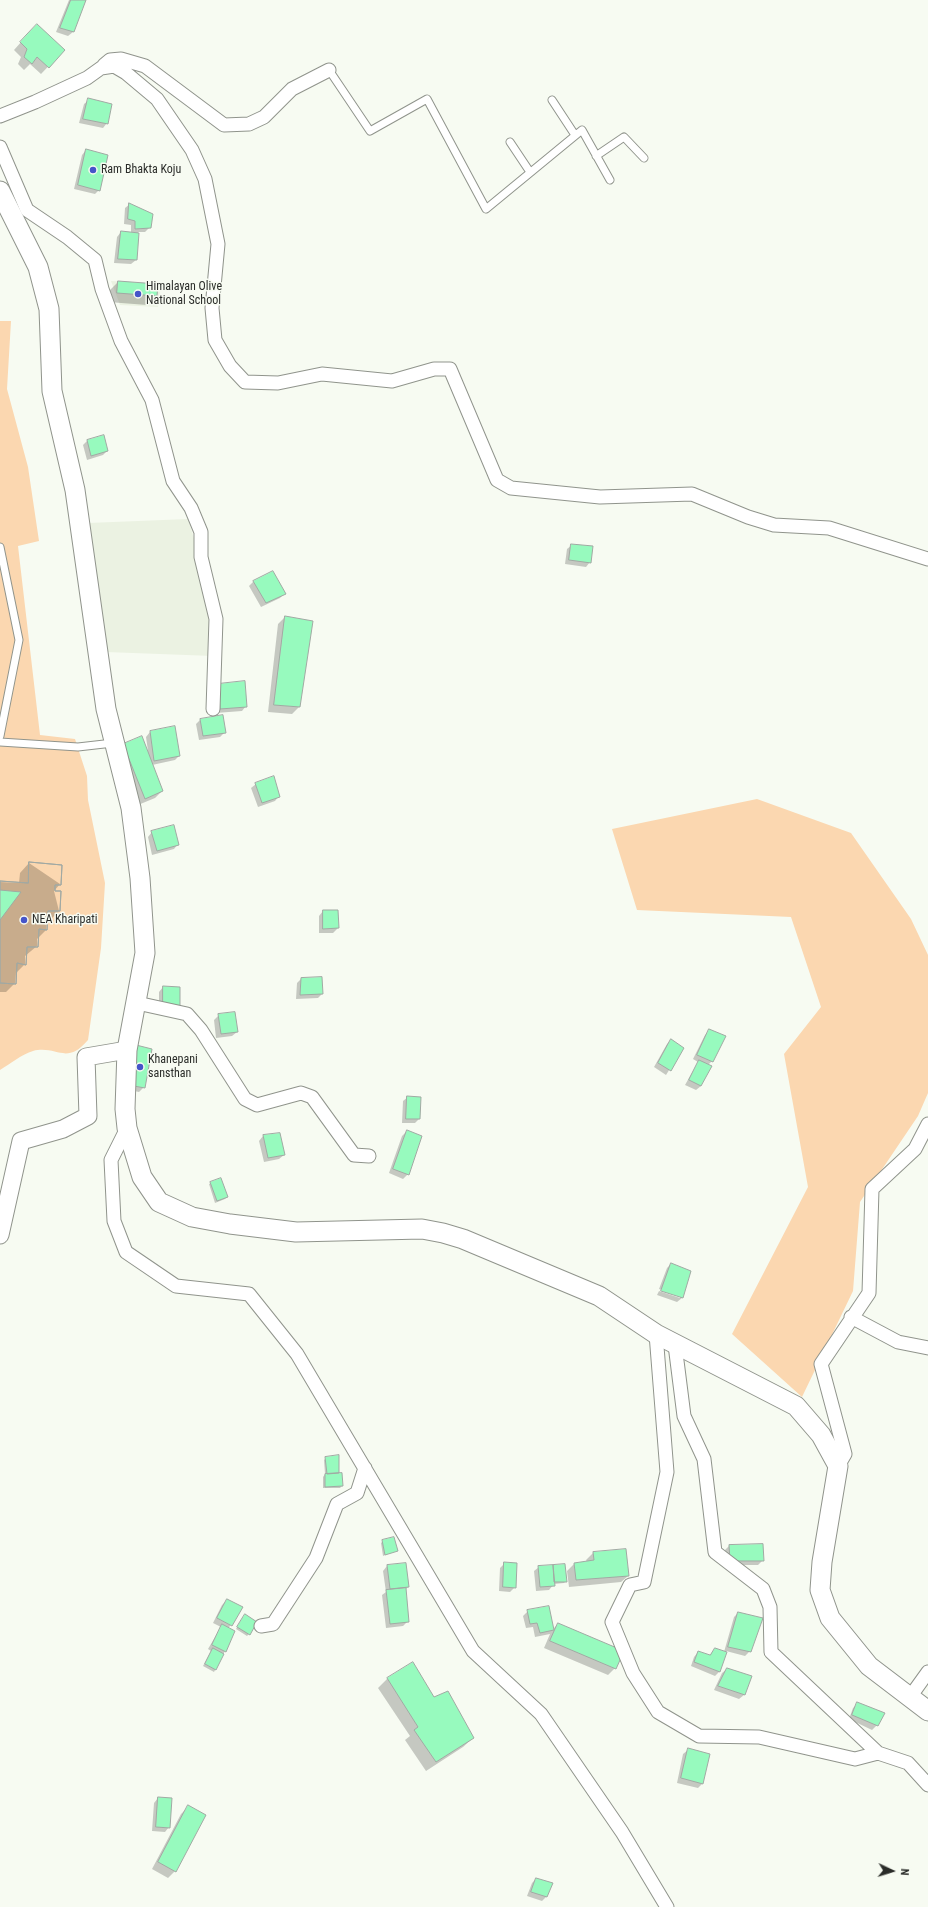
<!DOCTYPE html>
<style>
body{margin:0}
#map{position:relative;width:928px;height:1907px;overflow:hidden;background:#f7fbf2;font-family:"Roboto Condensed",sans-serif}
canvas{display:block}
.north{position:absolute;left:872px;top:1851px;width:40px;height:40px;-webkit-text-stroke:3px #f7fbf2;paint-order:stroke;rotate:94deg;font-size:11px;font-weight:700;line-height:16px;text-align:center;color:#2a2c29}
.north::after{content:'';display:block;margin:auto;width:14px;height:18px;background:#2a2c29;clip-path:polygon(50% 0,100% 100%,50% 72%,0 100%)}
</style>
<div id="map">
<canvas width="928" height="1907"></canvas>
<div class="north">N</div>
</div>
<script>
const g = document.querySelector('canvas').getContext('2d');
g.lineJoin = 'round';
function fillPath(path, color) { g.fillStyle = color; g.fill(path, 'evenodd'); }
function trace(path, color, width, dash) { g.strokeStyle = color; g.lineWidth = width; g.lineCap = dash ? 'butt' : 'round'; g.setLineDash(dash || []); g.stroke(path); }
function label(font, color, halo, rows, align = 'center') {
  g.font = font + ' "Roboto Condensed",sans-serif'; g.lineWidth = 3; g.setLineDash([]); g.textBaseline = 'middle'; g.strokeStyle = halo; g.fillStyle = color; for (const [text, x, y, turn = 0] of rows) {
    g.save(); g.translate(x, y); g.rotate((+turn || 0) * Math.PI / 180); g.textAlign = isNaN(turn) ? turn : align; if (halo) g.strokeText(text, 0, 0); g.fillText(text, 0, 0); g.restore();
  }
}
fillPath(new Path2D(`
 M 111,281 L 161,284 L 158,307 L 120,305 Z
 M 188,519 L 210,590 L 213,656 L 106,652 L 88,523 Z`), '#ebf2e2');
fillPath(new Path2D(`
 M 0,321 L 11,321 L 7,389 L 28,467 L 39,541 L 18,546 L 40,735 L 75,739 L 87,776 L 88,800 L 105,883 L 101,948 L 88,1040 C 66,1066 57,1045 33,1051 C 22,1054 10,1064 0,1070 Z
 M 757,799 L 851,833 L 911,919 L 928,955 L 928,1093 L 918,1116 L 860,1202 L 853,1291 L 802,1397 L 732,1334 L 808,1187 L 784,1054 L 821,1007 L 791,917 L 637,910 L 612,829 Z`), '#fbd7b0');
fillPath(new Path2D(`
 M 69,0 L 85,0 L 73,32 L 68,36 L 56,32 Z
 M 30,32 L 64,50 L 41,74 L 30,64 L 24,70 L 18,64 L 21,57 L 14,50 Z
 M 89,100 L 107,123 L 103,128 L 79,123 L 84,104 Z
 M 86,150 L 99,190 L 95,194 L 74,189 L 82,155 Z
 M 130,204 L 150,227 L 145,232 L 138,232 L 136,260 L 131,264 L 114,263 L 117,237 L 121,232 L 131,233 L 131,225 L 124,224 L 125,208 Z
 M 118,282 L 157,285 L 156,296 L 147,305 L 108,302 L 109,291 Z
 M 87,441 L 107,451 L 103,455 L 87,460 L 83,445 Z
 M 572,545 L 590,562 L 586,567 L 565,564 L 567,549 Z
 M 273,573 L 284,594 L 280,598 L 261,607 L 249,586 L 253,582 Z
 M 285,617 L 299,707 L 292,714 L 268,712 L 278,624 Z
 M 214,689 L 246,706 L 242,711 L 216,713 Z
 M 201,719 L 225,732 L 220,737 L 199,740 L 196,724 Z
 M 150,732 L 179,756 L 175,760 L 152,765 L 162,791 L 155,798 L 138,805 L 116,752 L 148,751 L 146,737 Z
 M 256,784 L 279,796 L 275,801 L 258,807 L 251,788 Z
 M 152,832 L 178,844 L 174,849 L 152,855 L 148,837 Z
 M 29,863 L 60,884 L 54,891 L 59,911 L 50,920 L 47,920 L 46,930 L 37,939 L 37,946 L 25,956 L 25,964 L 16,973 L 15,983 L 6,992 L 0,992 L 0,882 L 19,883 L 20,873 Z
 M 323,911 L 337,911 L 338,928 L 333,933 L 319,933 L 319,916 Z
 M 321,978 L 322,994 L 318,998 L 296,999 L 297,983 L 301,979 Z
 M 163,987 L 174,1012 L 159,1011 L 159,992 Z
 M 219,1015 L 237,1032 L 232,1036 L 216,1038 L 214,1020 Z
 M 710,1030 L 712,1061 L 708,1065 L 701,1086 L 696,1090 L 685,1085 L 698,1062 L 693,1059 L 705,1035 Z
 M 671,1040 L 683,1048 L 666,1075 L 654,1067 L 667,1044 Z
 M 136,1047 L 144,1087 L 139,1092 L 124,1089 Z
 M 408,1097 L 419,1119 L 415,1123 L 402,1123 L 403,1101 Z
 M 407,1131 L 408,1174 L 403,1179 L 389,1173 L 402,1136 Z
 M 263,1136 L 284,1155 L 279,1159 L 264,1162 L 259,1141 Z
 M 211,1183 L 227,1197 L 225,1199 L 215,1203 L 209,1184 Z
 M 671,1264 L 690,1271 L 682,1298 L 677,1302 L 657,1295 L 659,1291 L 680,1298 L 680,1296 L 659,1289 L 667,1268 Z
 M 338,1456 L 338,1474 L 342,1486 L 340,1488 L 323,1488 L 323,1477 L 325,1474 L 324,1460 L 326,1458 Z
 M 383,1541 L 397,1550 L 383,1556 L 381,1543 Z
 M 762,1545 L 763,1560 L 758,1565 L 726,1565 L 725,1550 L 729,1546 Z
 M 626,1550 L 628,1576 L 621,1582 L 569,1587 L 567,1571 L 574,1564 L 587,1562 L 586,1560 L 593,1553 Z
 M 505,1563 L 515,1587 L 510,1592 L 499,1591 L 500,1568 Z
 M 405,1564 L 408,1587 L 405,1590 L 408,1621 L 403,1626 L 386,1628 L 382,1595 L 386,1592 L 383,1571 L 387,1566 Z
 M 539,1567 L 566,1581 L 564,1583 L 554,1584 L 549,1590 L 536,1591 L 534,1571 Z
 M 227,1600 L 241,1608 L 228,1629 L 225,1651 L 214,1672 L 203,1666 L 211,1651 L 208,1649 L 221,1627 L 213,1623 L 222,1605 Z
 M 528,1611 L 553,1629 L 558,1624 L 615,1668 L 608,1675 L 544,1648 L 550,1634 L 535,1637 L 533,1627 L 526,1628 L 523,1616 Z
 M 738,1613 L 750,1651 L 745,1656 L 726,1651 L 719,1672 L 715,1676 L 691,1666 L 694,1657 L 698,1652 L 709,1656 L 715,1649 L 724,1652 L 734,1617 Z
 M 243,1617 L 249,1634 L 247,1636 L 236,1629 Z
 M 413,1664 L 434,1699 L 473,1738 L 463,1747 L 426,1771 L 405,1740 L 410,1736 L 378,1688 L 387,1679 Z
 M 727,1669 L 750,1676 L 744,1695 L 739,1699 L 714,1690 L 722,1673 Z
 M 858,1703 L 877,1725 L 872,1730 L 849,1719 L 853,1708 Z
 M 688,1750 L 709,1755 L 702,1784 L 698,1788 L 677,1783 L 683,1754 Z
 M 158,1798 L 169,1827 L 165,1832 L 152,1831 L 154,1803 Z
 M 188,1807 L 175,1871 L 168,1878 L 152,1869 L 181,1814 Z
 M 536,1879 L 546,1897 L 542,1901 L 527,1896 L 532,1883 Z`), '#0003');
const building = new Path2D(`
 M 71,0 L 86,0 L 74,32 L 60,28 Z
 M 37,24 L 65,50 L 49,68 L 37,57 L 32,64 L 24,57 L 27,49 L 20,42 Z
 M 88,98 L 112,104 L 108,124 L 83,119 Z
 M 86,149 L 108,155 L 100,191 L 78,185 Z
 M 129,203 L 153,214 L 151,228 L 135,229 L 135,221 L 128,219 Z
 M 121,231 L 139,233 L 137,260 L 118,259 Z
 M 118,281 L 158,284 L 157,296 L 117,293 Z
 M 104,435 L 108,451 L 91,456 L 87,440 Z
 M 571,544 L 593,546 L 591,563 L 569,560 Z
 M 273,571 L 286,594 L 266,603 L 253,581 Z
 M 285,616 L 313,621 L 300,707 L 274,705 Z
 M 245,681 L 247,707 L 220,709 L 218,684 Z
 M 223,715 L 226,733 L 203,736 L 200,719 Z
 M 175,726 L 180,756 L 154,761 L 150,731 Z
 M 142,736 L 163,791 L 145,799 L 123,744 Z
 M 274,776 L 280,797 L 262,803 L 255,783 Z
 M 174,825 L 179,845 L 157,851 L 151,831 Z
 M 29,862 L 62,865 L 61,885 L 55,885 L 55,891 L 61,891 L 60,911 L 48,911 L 47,930 L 39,929 L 38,947 L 27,947 L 26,965 L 17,963 L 16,984 L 0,983 L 0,920 L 21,892 L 0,890 L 0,881 L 28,883 Z
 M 29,862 L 62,865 L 61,885 L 55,885 L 55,891 L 61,891 L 60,911 L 48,911 L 47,930 L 39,929 L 38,947 L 27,947 L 26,965 L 17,963 L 16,984 L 0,983 L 0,881 L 28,883 Z
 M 323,910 L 338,910 L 339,928 L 323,929 Z
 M 322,977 L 323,994 L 300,995 L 301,978 Z
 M 163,986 L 180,987 L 180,1008 L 163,1007 Z
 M 235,1012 L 238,1032 L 221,1034 L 218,1014 Z
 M 709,1029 L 726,1036 L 713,1062 L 697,1055 Z
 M 671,1039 L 684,1048 L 671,1071 L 658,1063 Z
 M 136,1045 L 152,1049 L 145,1088 L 128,1085 Z
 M 699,1060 L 712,1066 L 701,1086 L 689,1080 Z
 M 407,1096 L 421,1097 L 420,1119 L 406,1119 Z
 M 407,1130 L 422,1136 L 409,1175 L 393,1169 Z
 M 280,1133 L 285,1155 L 268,1158 L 263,1135 Z
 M 221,1178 L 228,1197 L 217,1201 L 210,1182 Z
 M 671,1263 L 691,1271 L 683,1298 L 661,1291 Z
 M 339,1455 L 339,1473 L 327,1474 L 325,1457 Z
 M 342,1473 L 343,1486 L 325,1487 L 325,1474 Z
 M 394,1537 L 398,1551 L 385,1555 L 382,1540 Z
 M 763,1544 L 764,1561 L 730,1561 L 729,1545 Z
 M 626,1549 L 629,1576 L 576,1580 L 574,1563 L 594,1560 L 593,1552 Z
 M 504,1562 L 517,1563 L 516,1588 L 503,1587 Z
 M 406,1563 L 409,1587 L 390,1589 L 387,1565 Z
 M 565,1564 L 567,1582 L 554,1582 L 553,1565 Z
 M 553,1565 L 555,1586 L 540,1587 L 538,1566 Z
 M 406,1588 L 409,1622 L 390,1624 L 386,1590 Z
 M 227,1599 L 243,1607 L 232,1626 L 217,1618 Z
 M 549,1606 L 554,1630 L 540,1633 L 537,1623 L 530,1624 L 527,1610 Z
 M 738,1612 L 763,1618 L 751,1652 L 728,1647 Z
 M 245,1614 L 257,1622 L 250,1635 L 237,1627 Z
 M 558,1623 L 624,1651 L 616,1669 L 550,1641 Z
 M 222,1624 L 235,1631 L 226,1652 L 212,1645 Z
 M 213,1648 L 224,1654 L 216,1670 L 205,1664 Z
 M 715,1648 L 727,1652 L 720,1672 L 694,1662 L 698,1651 L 710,1655 Z
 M 413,1662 L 434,1697 L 448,1691 L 474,1738 L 436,1762 L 414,1730 L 418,1727 L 387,1678 Z
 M 727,1668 L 752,1676 L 745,1695 L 718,1686 Z
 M 857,1702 L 885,1713 L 878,1726 L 852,1715 Z
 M 688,1748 L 710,1754 L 703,1784 L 681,1778 Z
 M 158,1797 L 172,1798 L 170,1828 L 156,1827 Z
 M 188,1805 L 206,1815 L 176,1872 L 158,1862 Z
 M 536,1878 L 553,1883 L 547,1897 L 531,1892 Z`);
fillPath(building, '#97fabe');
trace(building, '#a1a9a3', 1);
const service = new Path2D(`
 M 329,70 L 370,131 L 427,99 L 486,209 L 582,130 L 610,180
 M 552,100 L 575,135
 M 510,142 L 530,172
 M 596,156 L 624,137 L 644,158
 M 0,547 L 19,640 L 0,736
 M 0,742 L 78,747 L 113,743`);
const minor = new Path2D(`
 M 104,65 L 110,60 L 121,59 L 145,66 L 224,125 L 249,124 L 264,117 L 292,89 L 329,70
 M 0,116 L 35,102 L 87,78 L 101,68 L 114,66 L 126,73 L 157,99 L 192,150 L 205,179 L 218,244 L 212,308 L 215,340 L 230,366 L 245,382 L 278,383 L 322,374 L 392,381 L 434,369 L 450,369 L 497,480 L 511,488 L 600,497 L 692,494 L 748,517 L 774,525 L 829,528 L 928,559
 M 0,147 L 27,210 L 67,237 L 95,260 L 102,289 L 121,341 L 152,400 L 173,481 L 191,508 L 201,532 L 201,557 L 216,619 L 213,709
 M 137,1003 L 187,1014 L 201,1030 L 245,1099 L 257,1105 L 301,1093 L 312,1097 L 354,1155 L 369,1156
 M 127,1128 L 111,1160 L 114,1221 L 126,1252 L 176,1286 L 249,1294 L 297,1354 L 473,1651 L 541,1714 L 622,1832 L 667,1907
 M 851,1317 L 898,1342 L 928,1348
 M 656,1334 L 667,1472 L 644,1582 L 630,1585 L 612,1622 L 633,1673 L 658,1712 L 699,1736 L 759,1737 L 855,1759 L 878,1753
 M 675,1345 L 684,1416 L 704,1459 L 715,1552 L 763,1589 L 770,1607 L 771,1652 L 878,1753 L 908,1763 L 928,1785
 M 838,1466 L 845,1454 L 821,1364 L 869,1293 L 872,1189 L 915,1149 L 928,1124
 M 261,1626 L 273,1624 L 316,1558 L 337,1504 L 357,1493 L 365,1468
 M 910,1697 L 928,1672`);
const tertiary = new Path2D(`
 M 0,1235 L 21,1141 L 63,1129 L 88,1116 L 86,1057 L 127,1050`);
const secondary = new Path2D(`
 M 0,191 L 38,267 L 49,309 L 52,391 L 75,490 L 106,709 L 131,808 L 140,878 L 145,953 L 127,1050 L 125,1109 L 127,1128 L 142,1177 L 159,1202 L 192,1217 L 230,1224 L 296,1232 L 422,1229 L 443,1233 L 463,1239 L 599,1296 L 656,1334 L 796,1406 L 821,1435 L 838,1466 L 822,1562 L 820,1590 L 830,1618 L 869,1666 L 928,1711`);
trace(service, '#90948c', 9);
trace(minor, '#90948c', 15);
trace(tertiary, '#90948c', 19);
trace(secondary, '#90948c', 21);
trace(service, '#fff', 7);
trace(minor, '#fff', 13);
trace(tertiary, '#fff', 17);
trace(secondary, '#fff', 19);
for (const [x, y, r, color] of [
 [93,170,4,"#4554c9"],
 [138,294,4,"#4554c9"],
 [24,920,4,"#4554c9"],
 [140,1067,4,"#4554c9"]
]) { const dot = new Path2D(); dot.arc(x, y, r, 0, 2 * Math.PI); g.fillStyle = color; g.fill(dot); trace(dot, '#f7fbf2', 1.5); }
label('12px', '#2a2c29', '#f7fbf2', [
 ["Ram Bhakta Koju",101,170],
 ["Himalayan Olive",146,287],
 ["National School",146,301],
 ["NEA Kharipati",32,920],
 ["Khanepani",148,1060],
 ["sansthan",148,1074]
], 'left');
</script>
